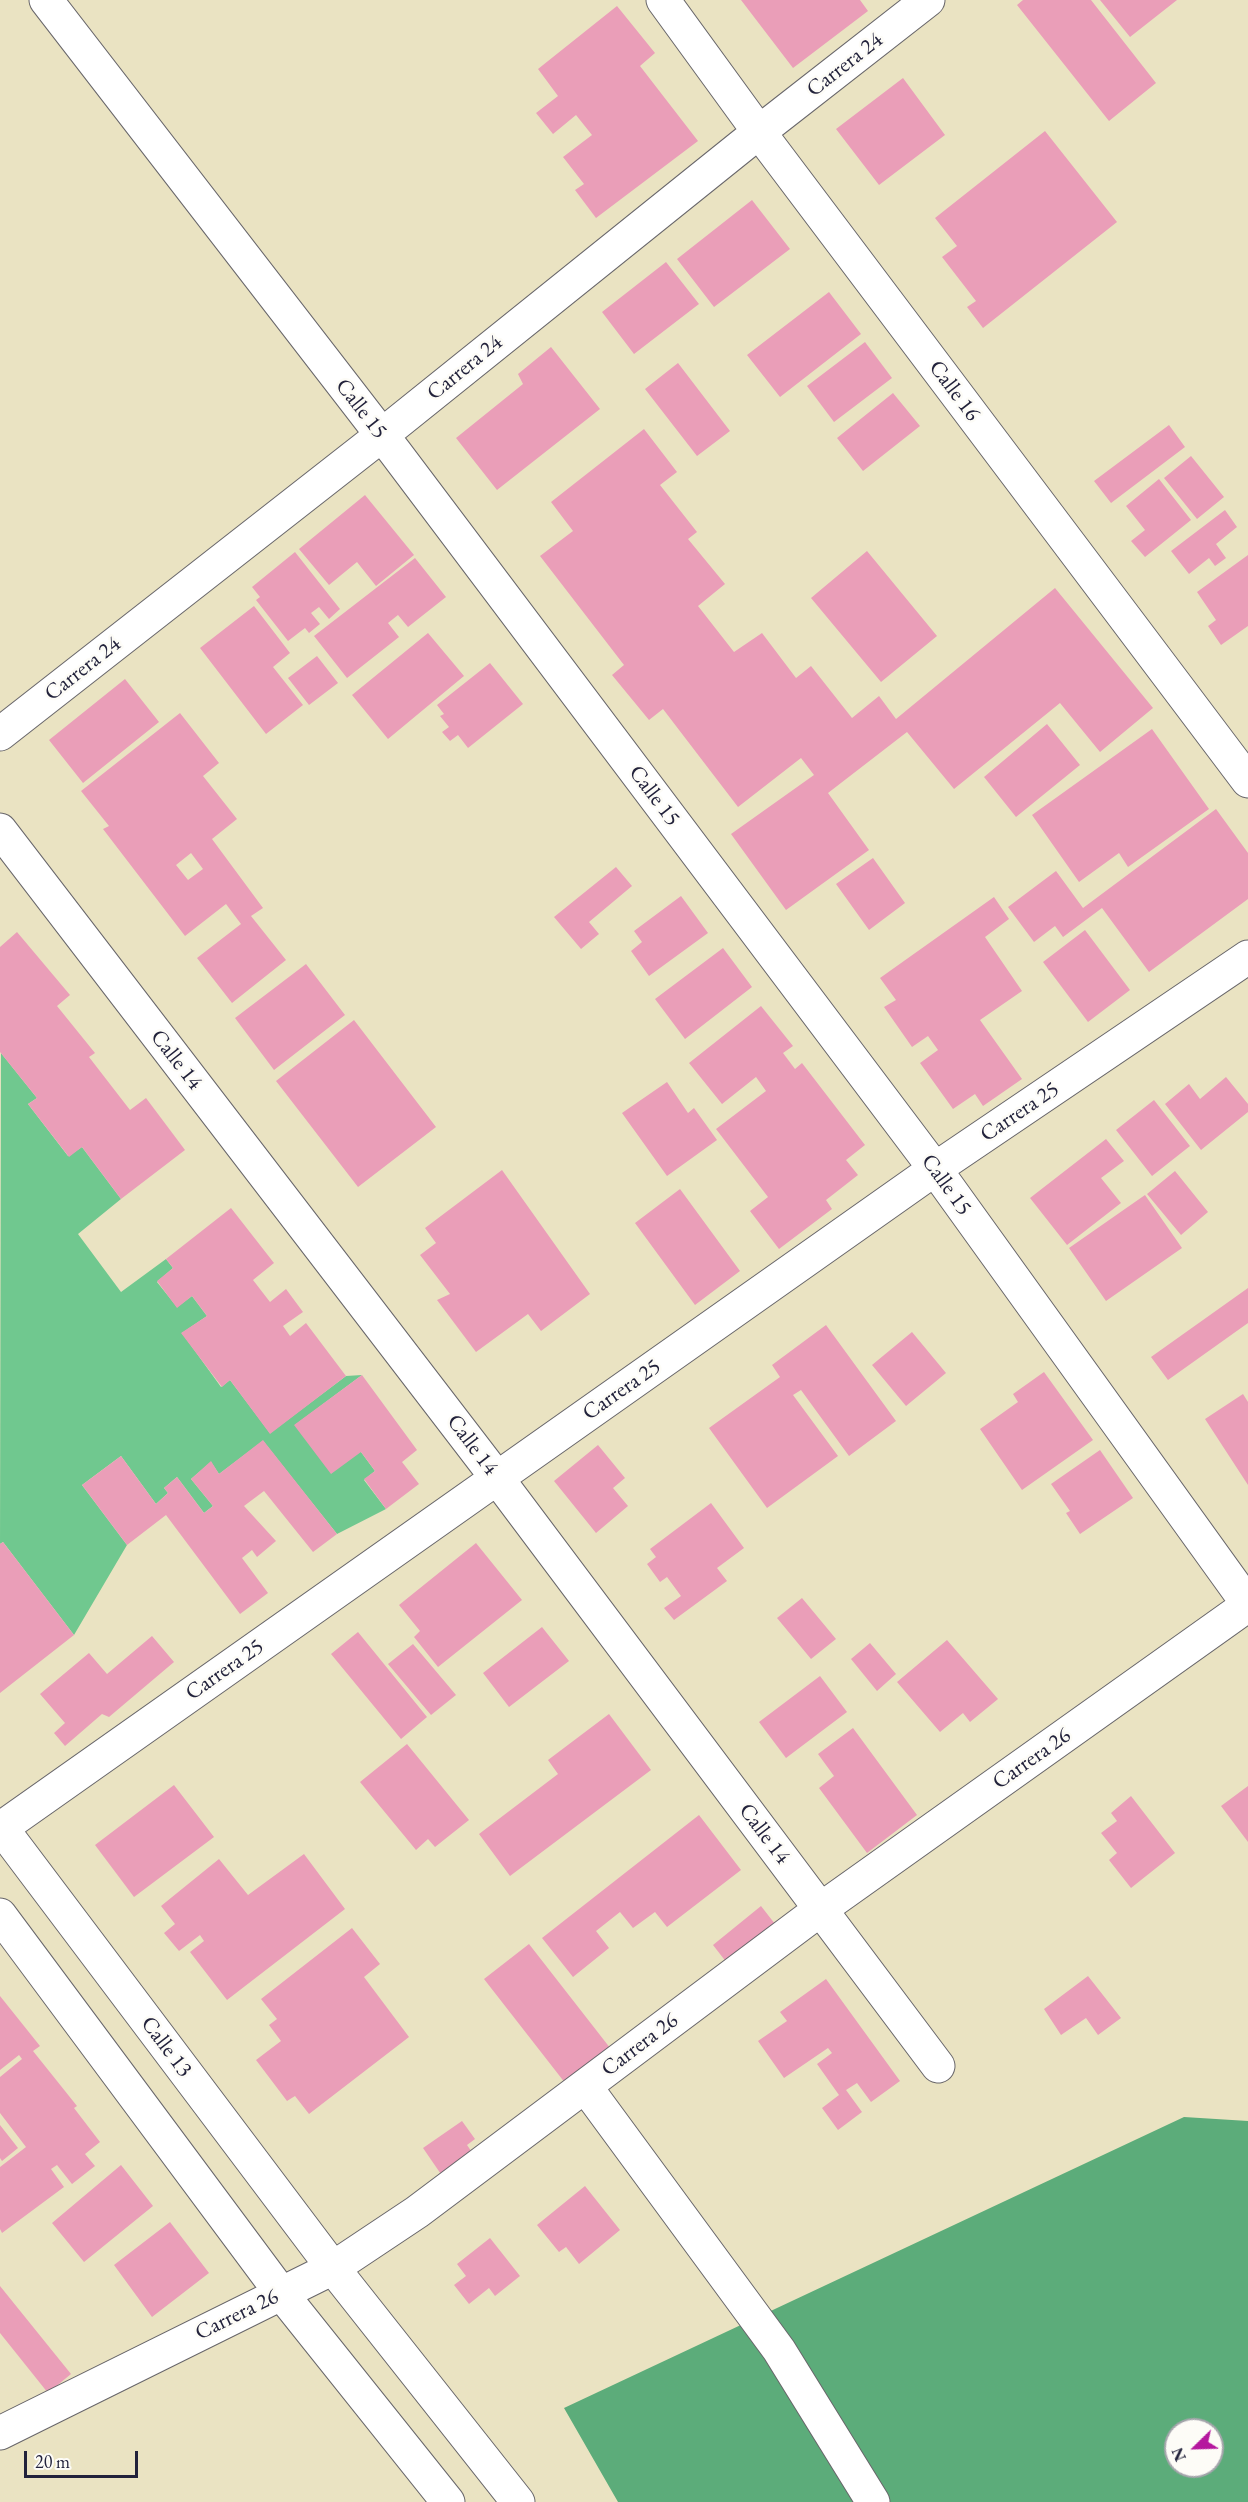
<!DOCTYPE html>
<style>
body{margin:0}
#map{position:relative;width:1248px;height:2502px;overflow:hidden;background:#eae3c2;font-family:"EB Garamond",serif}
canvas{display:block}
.north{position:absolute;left:1164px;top:2418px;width:60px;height:60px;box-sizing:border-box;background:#fdfcf7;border:2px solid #a5a5ac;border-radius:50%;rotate:247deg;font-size:16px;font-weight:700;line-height:24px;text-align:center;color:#22223b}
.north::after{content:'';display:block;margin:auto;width:21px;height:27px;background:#b5179e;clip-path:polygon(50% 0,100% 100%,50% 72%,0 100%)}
.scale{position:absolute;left:24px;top:2451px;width:114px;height:27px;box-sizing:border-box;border:3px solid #22223b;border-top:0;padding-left:8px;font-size:18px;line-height:21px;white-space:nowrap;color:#22223b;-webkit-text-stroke:4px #fdfcf7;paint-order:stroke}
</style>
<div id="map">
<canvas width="1248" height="2502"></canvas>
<div class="north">N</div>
<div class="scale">20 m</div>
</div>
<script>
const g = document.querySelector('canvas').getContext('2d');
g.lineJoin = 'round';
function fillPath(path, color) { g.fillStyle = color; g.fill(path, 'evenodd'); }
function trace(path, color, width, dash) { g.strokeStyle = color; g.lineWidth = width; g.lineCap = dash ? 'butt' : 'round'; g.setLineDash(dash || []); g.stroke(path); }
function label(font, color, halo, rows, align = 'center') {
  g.font = font + ' "EB Garamond",serif'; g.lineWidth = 5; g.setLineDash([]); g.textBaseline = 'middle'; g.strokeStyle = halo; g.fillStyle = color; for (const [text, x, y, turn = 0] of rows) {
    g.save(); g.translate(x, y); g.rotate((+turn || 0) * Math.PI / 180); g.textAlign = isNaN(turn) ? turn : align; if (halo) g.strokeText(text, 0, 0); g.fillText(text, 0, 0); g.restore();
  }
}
fillPath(new Path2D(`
 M 1,1053 L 37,1098 L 28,1104 L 68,1156 L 82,1147 L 121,1199 L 78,1234 L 121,1292 L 166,1259 L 173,1268 L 157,1282 L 177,1307 L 192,1296 L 207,1316 L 182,1333 L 221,1387 L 230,1380 L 270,1433 L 346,1376 L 362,1375 L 295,1425 L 361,1452 L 375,1471 L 364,1480 L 386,1509 L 337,1534 L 263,1441 L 219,1474 L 211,1462 L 191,1479 L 213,1506 L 204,1513 L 177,1477 L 164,1488 L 168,1493 L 156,1504 L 121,1456 L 82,1485 L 127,1545 L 74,1635 L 3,1542 L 0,1544 Z`), '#70c88f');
fillPath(new Path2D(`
 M 1184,2117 L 1248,2121 L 1248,2502 L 618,2502 L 564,2408 ZM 1176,2430 L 1212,2430 L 1212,2466 L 1176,2466 Z`), '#5cac7a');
fillPath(new Path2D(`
 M 741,0 L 860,0 L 868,11 L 793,68 Z
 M 1023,0 L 1091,0 L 1156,83 L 1109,121 L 1017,5 Z
 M 1100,0 L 1177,0 L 1130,37 Z
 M 617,6 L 655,53 L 640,66 L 698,141 L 596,218 L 575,190 L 584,184 L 563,157 L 592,135 L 576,115 L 553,134 L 536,113 L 558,96 L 538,69 Z
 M 903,78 L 945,135 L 879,185 L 836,129 Z
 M 1045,131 L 1117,222 L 983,328 L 967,307 L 976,301 L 942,257 L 957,246 L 935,218 Z
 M 752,200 L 790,249 L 714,307 L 677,259 Z
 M 666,262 L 699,304 L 634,354 L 602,312 Z
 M 829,292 L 861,334 L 780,397 L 747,355 Z
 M 865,342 L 892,378 L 834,422 L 807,386 Z
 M 551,347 L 600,409 L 497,490 L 456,438 L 523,384 L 518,374 Z
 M 678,363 L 730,431 L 697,456 L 645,389 Z
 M 893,393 L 920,426 L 863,471 L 837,438 Z
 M 1169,425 L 1185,447 L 1111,503 L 1094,481 Z
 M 644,429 L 677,472 L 660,485 L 697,532 L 688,539 L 725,584 L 698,606 L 734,652 L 762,633 L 796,678 L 811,666 L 852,718 L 879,696 L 896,719 L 1055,588 L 1153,708 L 1100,752 L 1060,703 L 954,789 L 907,732 L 828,793 L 869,850 L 786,910 L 731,834 L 814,775 L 801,758 L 738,807 L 663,709 L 649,720 L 612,675 L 624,665 L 540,556 L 573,531 L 551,502 Z
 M 1191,456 L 1224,497 L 1197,519 L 1164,478 Z
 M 1159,479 L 1191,520 L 1145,557 L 1131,541 L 1145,530 L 1126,506 Z
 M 365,495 L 414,555 L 376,586 L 357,562 L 329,585 L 299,549 Z
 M 1225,510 L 1237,527 L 1216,544 L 1226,558 L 1215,566 L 1209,558 L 1189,574 L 1171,551 Z
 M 867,551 L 937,636 L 881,682 L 811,598 Z
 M 295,552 L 340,609 L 329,619 L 319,607 L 311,613 L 320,624 L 309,633 L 305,628 L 288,641 L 256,600 L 260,597 L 252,587 Z
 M 1248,555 L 1248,626 L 1221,645 L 1208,626 L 1216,620 L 1197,592 Z
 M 415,558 L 446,597 L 408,627 L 398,615 L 388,623 L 399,637 L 347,678 L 314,636 Z
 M 254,606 L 290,653 L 273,667 L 303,705 L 266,734 L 200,648 Z
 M 428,633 L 464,676 L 388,739 L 352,695 Z
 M 317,656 L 338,683 L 309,705 L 288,678 Z
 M 490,663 L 523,704 L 468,748 L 458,735 L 450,741 L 442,732 L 449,727 L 440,716 L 444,714 L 437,705 Z
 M 125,679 L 159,722 L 83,783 L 49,740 Z
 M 180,713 L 219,763 L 203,776 L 237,819 L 212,839 L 263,908 L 251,916 L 286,960 L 232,1003 L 197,958 L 241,924 L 226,904 L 185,936 L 103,829 L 109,826 L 81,791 ZM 191,853 L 203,869 L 188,880 L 176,865 Z
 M 1047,724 L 1080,765 L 1016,817 L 984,777 Z
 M 1152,729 L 1209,809 L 1128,867 L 1119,853 L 1079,882 L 1032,815 Z
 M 1216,809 L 1248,853 L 1248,899 L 1149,972 L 1102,908 L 1063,937 L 1055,926 L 1034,942 L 1008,907 L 1056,871 L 1083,908 Z
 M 873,858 L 905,903 L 869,930 L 836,884 Z
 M 616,867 L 632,886 L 589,922 L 599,934 L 581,949 L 554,917 Z
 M 681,896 L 708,933 L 649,976 L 631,951 L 642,942 L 634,931 Z
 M 994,897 L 1009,919 L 985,937 L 1022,991 L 980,1020 L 1022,1079 L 983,1106 L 975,1094 L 953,1109 L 920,1063 L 938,1050 L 928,1036 L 912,1047 L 884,1007 L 896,1000 L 880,978 Z
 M 1085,930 L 1130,990 L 1088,1022 L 1043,962 Z
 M 17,932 L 70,995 L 57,1006 L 95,1053 L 89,1057 L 130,1110 L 146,1098 L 185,1150 L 121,1199 L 82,1147 L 69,1157 L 28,1104 L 37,1098 L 0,1052 L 0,947 Z
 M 723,948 L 752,987 L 685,1039 L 655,999 Z
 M 306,964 L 345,1015 L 274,1070 L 235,1018 Z
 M 761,1006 L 793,1046 L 783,1053 L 795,1069 L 802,1063 L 865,1145 L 846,1160 L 858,1175 L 826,1200 L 832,1209 L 779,1249 L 750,1211 L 768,1197 L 716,1129 L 766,1091 L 756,1077 L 722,1104 L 689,1063 Z
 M 354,1020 L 436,1127 L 358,1187 L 276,1081 Z
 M 1226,1077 L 1248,1104 L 1248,1112 L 1201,1150 L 1165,1104 L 1189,1084 L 1200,1099 Z
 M 667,1082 L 688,1113 L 694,1108 L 717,1140 L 667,1176 L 622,1113 Z
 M 1154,1100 L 1190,1146 L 1152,1176 L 1116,1130 Z
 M 1106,1139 L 1124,1161 L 1101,1178 L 1121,1203 L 1067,1245 L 1030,1198 Z
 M 502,1170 L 590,1294 L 541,1331 L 528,1314 L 476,1352 L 437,1300 L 450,1294 L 420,1255 L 436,1243 L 425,1228 Z
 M 1175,1171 L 1208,1212 L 1181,1235 L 1147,1194 Z
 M 680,1189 L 740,1271 L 695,1305 L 635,1223 Z
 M 1145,1195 L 1182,1248 L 1106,1301 L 1069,1248 Z
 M 231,1208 L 274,1263 L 253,1280 L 270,1302 L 286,1289 L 303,1312 L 283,1326 L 290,1336 L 306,1323 L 346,1376 L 270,1434 L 230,1380 L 222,1387 L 181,1333 L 207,1316 L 192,1296 L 177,1308 L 157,1281 L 173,1268 L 166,1259 Z
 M 1248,1288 L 1248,1323 L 1168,1380 L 1151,1357 Z
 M 826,1325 L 896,1421 L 849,1456 L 801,1390 L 793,1395 L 838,1456 L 767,1508 L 709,1428 L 780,1377 L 772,1365 Z
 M 912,1332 L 946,1373 L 906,1406 L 872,1365 Z
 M 1044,1372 L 1093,1440 L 1022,1490 L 980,1429 L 1018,1402 L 1013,1394 Z
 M 362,1375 L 417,1450 L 402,1462 L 419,1484 L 386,1509 L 364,1479 L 375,1471 L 361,1452 L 331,1474 L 294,1425 Z
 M 1243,1394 L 1248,1402 L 1248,1485 L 1205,1419 Z
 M 263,1440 L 337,1534 L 313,1552 L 264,1491 L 244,1506 L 276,1541 L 257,1557 L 252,1550 L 242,1558 L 268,1593 L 240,1614 L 166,1515 L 127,1545 L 82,1485 L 121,1456 L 156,1504 L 168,1493 L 164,1488 L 177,1477 L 204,1513 L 213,1506 L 191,1479 L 211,1461 L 219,1474 Z
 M 598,1445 L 625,1478 L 613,1488 L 628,1506 L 596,1533 L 554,1481 Z
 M 1100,1450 L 1133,1498 L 1080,1534 L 1066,1513 L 1070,1511 L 1051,1484 Z
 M 711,1503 L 744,1548 L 717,1568 L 727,1581 L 674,1620 L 664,1608 L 681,1596 L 667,1577 L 660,1582 L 647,1564 L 656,1557 L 650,1549 Z
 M 3,1542 L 74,1635 L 0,1693 L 0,1544 Z
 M 476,1543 L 522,1600 L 438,1667 L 414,1637 L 420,1631 L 399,1605 Z
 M 802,1598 L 836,1639 L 811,1659 L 777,1618 Z
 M 542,1627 L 569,1661 L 509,1707 L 483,1673 Z
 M 358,1632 L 427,1717 L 401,1739 L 331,1654 Z
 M 152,1636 L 174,1662 L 109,1717 L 102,1714 L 65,1746 L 54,1733 L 65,1723 L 40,1694 L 89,1653 L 107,1674 Z
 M 947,1640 L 998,1699 L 970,1722 L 963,1713 L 940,1732 L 897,1682 Z
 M 870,1643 L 896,1674 L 877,1691 L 851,1659 Z
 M 413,1644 L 456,1695 L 431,1715 L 388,1664 Z
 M 820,1676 L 847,1712 L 786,1758 L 759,1722 Z
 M 609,1714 L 651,1770 L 510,1876 L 479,1834 L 558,1774 L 548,1760 Z
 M 853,1728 L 917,1815 L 867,1853 L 819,1788 L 834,1776 L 818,1754 Z
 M 407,1744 L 469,1820 L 435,1847 L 428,1839 L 416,1850 L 360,1782 Z
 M 174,1785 L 214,1837 L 134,1897 L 95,1845 Z
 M 1248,1786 L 1248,1842 L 1221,1806 Z
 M 1131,1796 L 1175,1853 L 1131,1888 L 1109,1860 L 1117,1853 L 1101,1833 L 1117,1821 L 1111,1813 Z
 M 699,1815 L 741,1870 L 667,1927 L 655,1912 L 633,1928 L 620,1912 L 596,1931 L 609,1948 L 573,1977 L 542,1938 Z
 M 304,1854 L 345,1909 L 227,2000 L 190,1952 L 204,1941 L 200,1935 L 179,1951 L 164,1933 L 175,1924 L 161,1906 L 219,1859 L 248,1895 Z
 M 761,1906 L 775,1924 L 727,1963 L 713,1945 Z
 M 352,1928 L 380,1964 L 364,1977 L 409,2037 L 309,2114 L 295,2096 L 287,2101 L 256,2060 L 281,2041 L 269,2025 L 277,2019 L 261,1999 Z
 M 529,1944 L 614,2053 L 569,2088 L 484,1979 Z
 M 1088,1976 L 1121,2018 L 1098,2035 L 1086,2018 L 1061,2035 L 1044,2009 Z
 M 826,1979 L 900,2081 L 871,2102 L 857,2083 L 846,2090 L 862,2112 L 838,2130 L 822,2108 L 839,2095 L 817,2064 L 832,2053 L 828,2048 L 784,2078 L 758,2041 L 787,2021 L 780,2012 Z
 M 0,1996 L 40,2046 L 33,2051 L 77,2106 L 74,2108 L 100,2142 L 85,2154 L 95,2166 L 72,2184 L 57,2165 L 51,2169 L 64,2187 L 2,2233 L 0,2229 L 0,2167 L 26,2147 L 0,2113 L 0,2077 L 22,2059 L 19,2055 L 0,2070 Z
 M 462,2121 L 475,2139 L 467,2145 L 476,2158 L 445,2180 L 423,2148 Z
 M 0,2125 L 18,2148 L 2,2161 L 0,2158 Z
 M 121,2165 L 153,2206 L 84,2262 L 52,2223 Z
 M 585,2186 L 620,2230 L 579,2264 L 566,2247 L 559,2252 L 537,2225 Z
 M 170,2222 L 209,2273 L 152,2317 L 114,2265 Z
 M 490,2238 L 520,2276 L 495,2296 L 489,2288 L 469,2304 L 454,2285 L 466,2276 L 457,2264 Z
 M 0,2286 L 71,2374 L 48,2393 L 0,2333 Z`), '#ea9eb8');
const street = new Path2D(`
 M 46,0 L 395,452 L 935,1169 L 1248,1604
 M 663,0 L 759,132 L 1248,781
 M 0,734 L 382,435 L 759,132 L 928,0
 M 0,830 L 497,1478 L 938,2066
 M 0,1826 L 333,2268 L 518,2502
 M 0,1829 L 935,1169 L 1248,957
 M 0,1915 L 281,2293 L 448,2502
 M 585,2086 L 779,2350 L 873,2502
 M 0,2433 L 333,2268 L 417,2212 L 821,1909 L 1248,1605`);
trace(street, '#68666a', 35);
trace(street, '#fff', 33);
label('22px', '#22223b', '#fdfcf7', [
 ["Carrera 24",845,65,-38],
 ["Carrera 24",465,368,-39],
 ["Calle 16",954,391,53],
 ["Calle 15",361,409,52],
 ["Carrera 24",83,669,-38],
 ["Calle 15",654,796,53],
 ["Calle 14",176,1060,52],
 ["Carrera 25",1020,1112,-34],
 ["Calle 15",946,1185,54],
 ["Carrera 25",622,1390,-35],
 ["Calle 14",472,1445,53],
 ["Carrera 25",225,1670,-35],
 ["Carrera 26",1032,1759,-35],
 ["Calle 14",764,1834,53],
 ["Carrera 26",640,2045,-37],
 ["Calle 13",166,2047,53],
 ["Carrera 26",237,2315,-26]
]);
</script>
